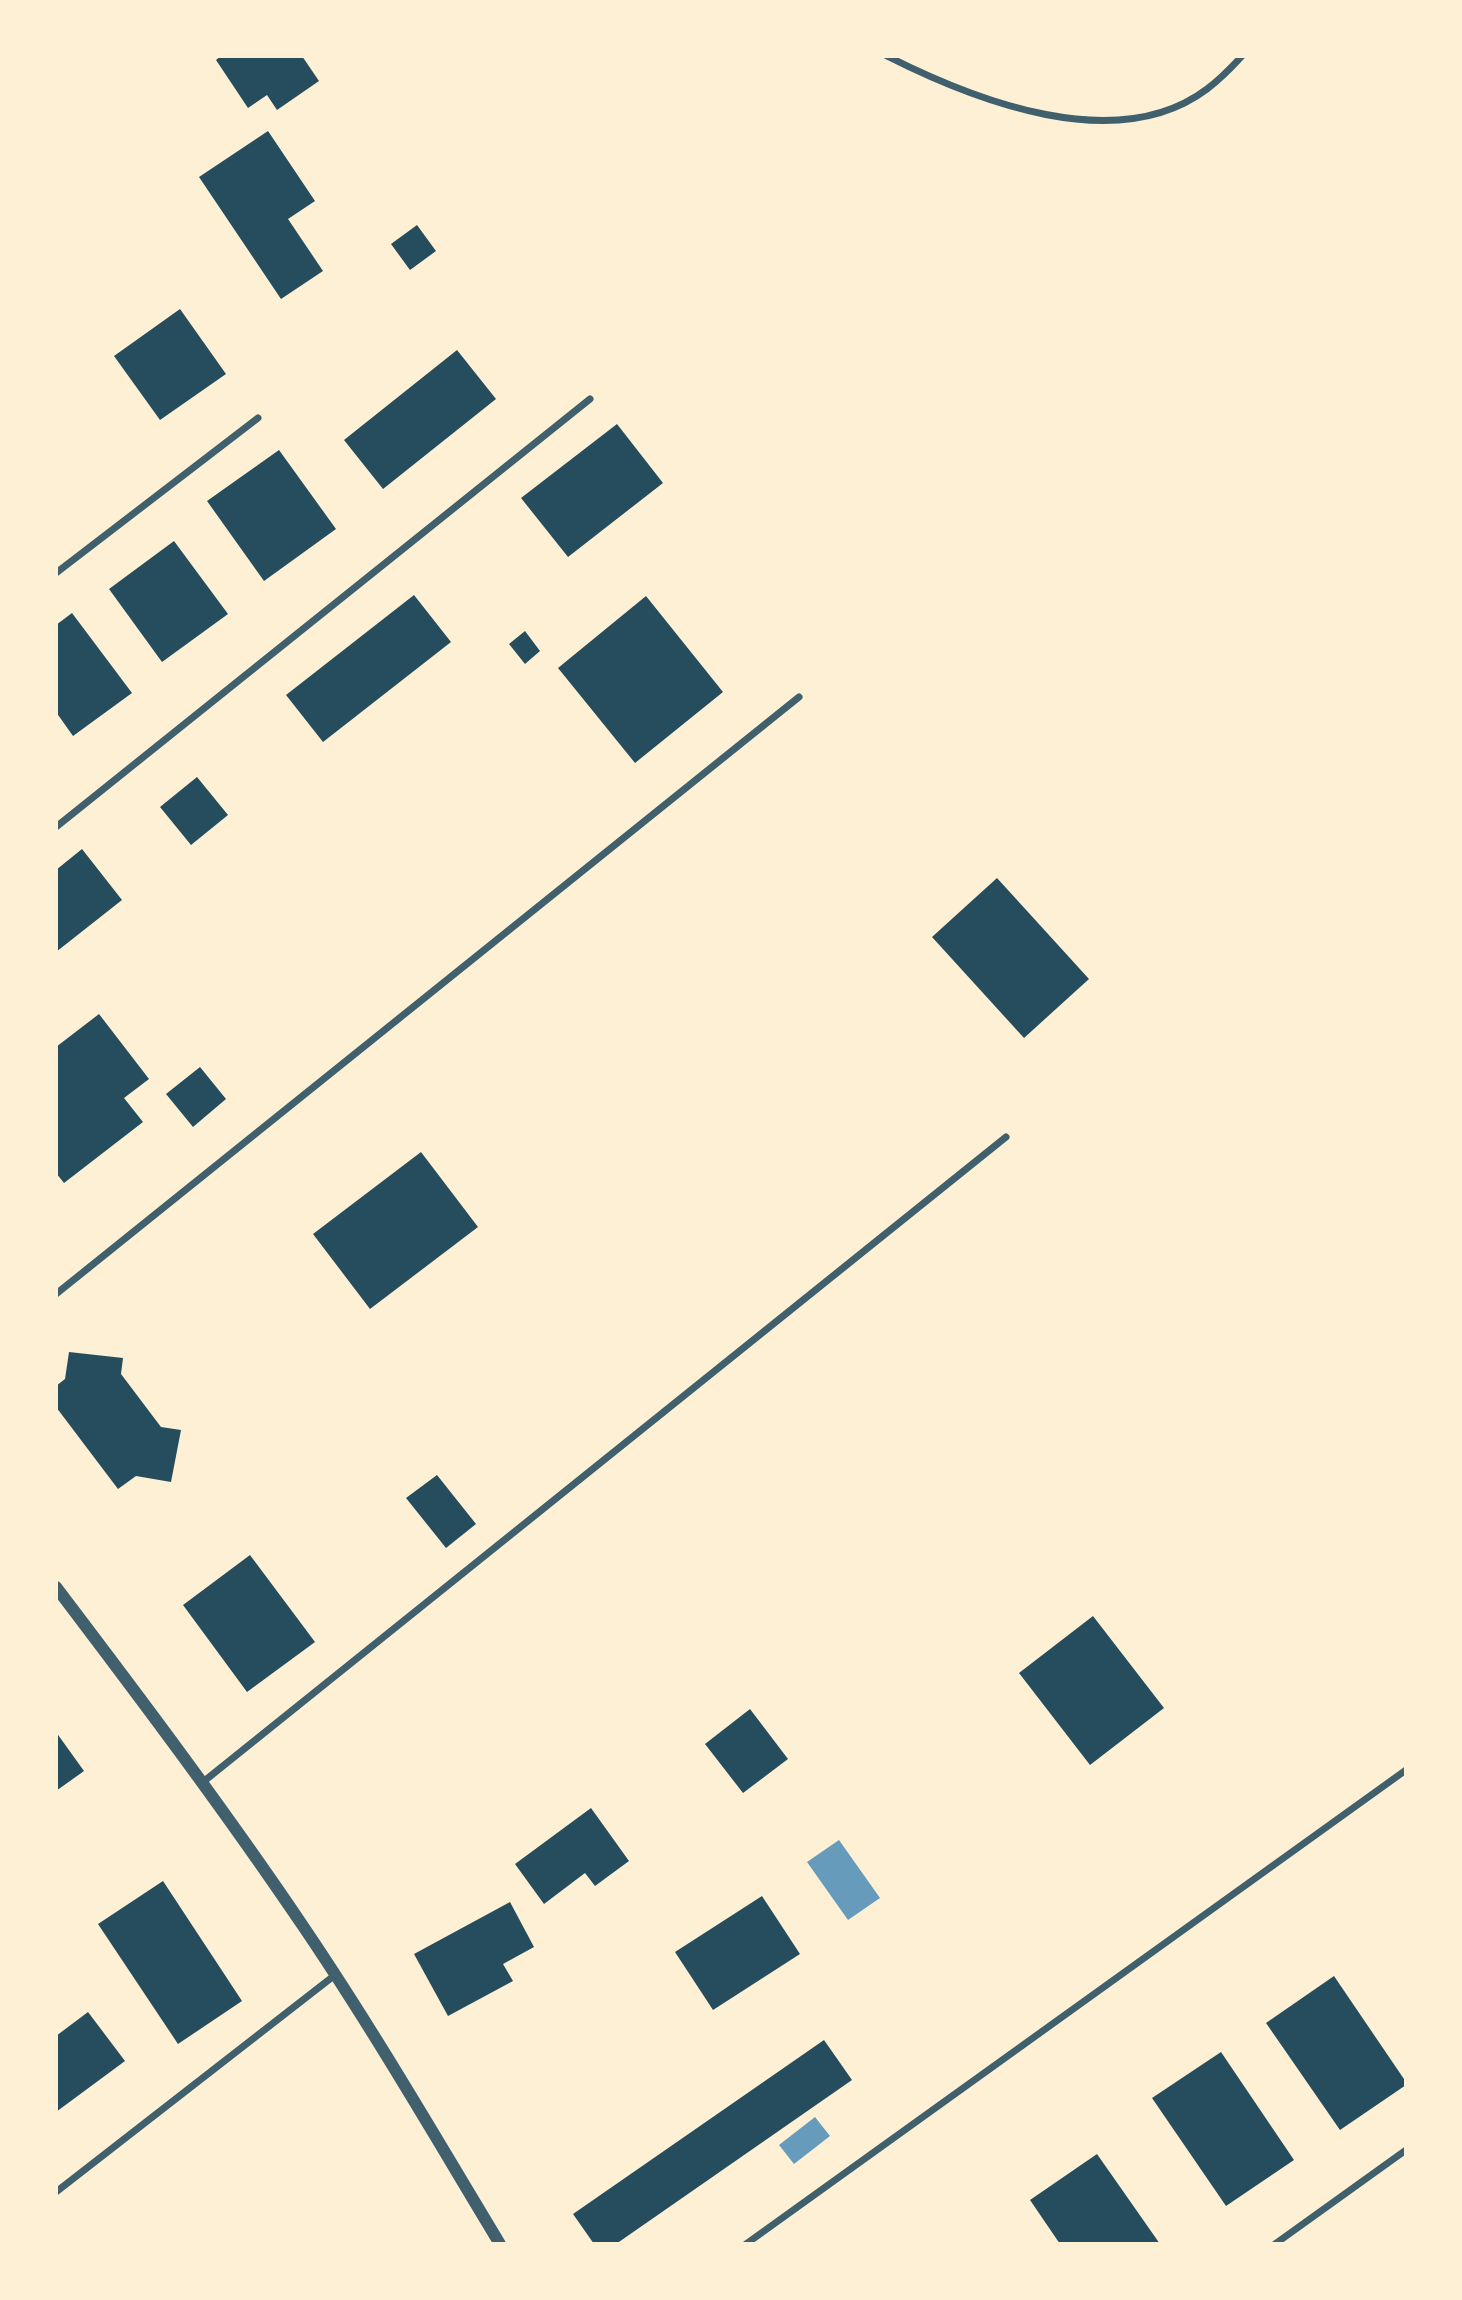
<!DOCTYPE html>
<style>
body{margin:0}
#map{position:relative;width:1462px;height:2300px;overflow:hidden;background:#fdf0d5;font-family:"IBM Plex Serif",serif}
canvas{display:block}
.frame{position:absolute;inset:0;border:58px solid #fdf0d5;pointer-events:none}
</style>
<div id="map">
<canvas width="1462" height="2300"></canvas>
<div class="frame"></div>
</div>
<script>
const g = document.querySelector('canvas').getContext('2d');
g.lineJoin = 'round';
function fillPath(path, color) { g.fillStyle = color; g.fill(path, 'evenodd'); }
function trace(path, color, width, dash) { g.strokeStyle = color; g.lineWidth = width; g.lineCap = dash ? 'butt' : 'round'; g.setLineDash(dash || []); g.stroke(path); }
fillPath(new Path2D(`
 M 839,1840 L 880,1898 L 848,1920 L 807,1862 Z
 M 815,2117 L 830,2136 L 794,2164 L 779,2145 Z`), '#669bbc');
fillPath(new Path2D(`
 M 221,56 L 302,56 L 319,81 L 277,110 L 267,95 L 248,108 L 216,60 Z
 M 268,131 L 315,201 L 288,219 L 323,271 L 281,299 L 199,177 Z
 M 417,225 L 436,251 L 410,270 L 391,244 Z
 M 180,309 L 226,374 L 160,420 L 114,356 Z
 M 457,350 L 496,399 L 383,489 L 344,440 Z
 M 617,424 L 663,483 L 568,557 L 521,498 Z
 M 279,450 L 336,529 L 264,581 L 207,501 Z
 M 174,541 L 228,614 L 162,662 L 109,589 Z
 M 414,595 L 451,642 L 323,742 L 286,695 Z
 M 646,596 L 723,692 L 635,763 L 558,668 Z
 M 72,613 L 132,693 L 73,736 L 56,712 L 56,625 Z
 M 525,631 L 540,651 L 525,664 L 509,644 Z
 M 197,777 L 228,815 L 191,845 L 160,807 Z
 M 82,849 L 122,900 L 56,952 L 56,870 Z
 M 997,878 L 1089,979 L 1024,1038 L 932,937 Z
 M 99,1014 L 149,1079 L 124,1098 L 143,1122 L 64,1183 L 56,1173 L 56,1047 Z
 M 200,1067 L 226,1099 L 193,1127 L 166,1094 Z
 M 421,1152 L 478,1227 L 370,1309 L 313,1234 Z
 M 69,1352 L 123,1358 L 121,1374 L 161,1427 L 181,1430 L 171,1482 L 136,1476 L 118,1489 L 56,1407 L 56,1386 L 65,1379 Z
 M 437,1475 L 476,1524 L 446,1548 L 406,1498 Z
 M 250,1555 L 315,1642 L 247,1692 L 183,1605 Z
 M 1093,1616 L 1164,1708 L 1090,1765 L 1019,1673 Z
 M 750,1709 L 788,1759 L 743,1793 L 705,1744 Z
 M 56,1732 L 84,1771 L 56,1791 Z
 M 591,1808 L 629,1861 L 595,1886 L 585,1873 L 544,1904 L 515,1864 Z
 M 163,1881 L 242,2001 L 178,2044 L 98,1924 Z
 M 762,1896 L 800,1954 L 713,2010 L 675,1952 Z
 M 510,1902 L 534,1947 L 503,1964 L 513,1981 L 448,2016 L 414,1954 Z
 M 1334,1976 L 1406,2082 L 1406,2085 L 1340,2130 L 1266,2023 Z
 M 88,2012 L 125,2061 L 56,2112 L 56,2036 Z
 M 824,2040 L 852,2080 L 616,2244 L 594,2244 L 573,2214 Z
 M 1221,2052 L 1294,2160 L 1226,2206 L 1152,2098 Z
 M 1097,2154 L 1160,2244 L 1060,2244 L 1030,2200 Z`), '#264d5e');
trace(new Path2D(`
 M 887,56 C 974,100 1117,157 1207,89 C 1219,80 1231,68 1242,56
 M 56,573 L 258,418
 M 56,827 L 590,399
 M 56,1294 L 799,697
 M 203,1782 L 1006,1137
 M 56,2192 L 335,1975
 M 746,2244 L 1406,1770
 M 1275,2244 L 1406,2150`), '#3f606c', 7);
trace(new Path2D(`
 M 56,1587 C 141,1699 226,1812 305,1929 C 374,2031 436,2138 500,2244`), '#3f606c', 12);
</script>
